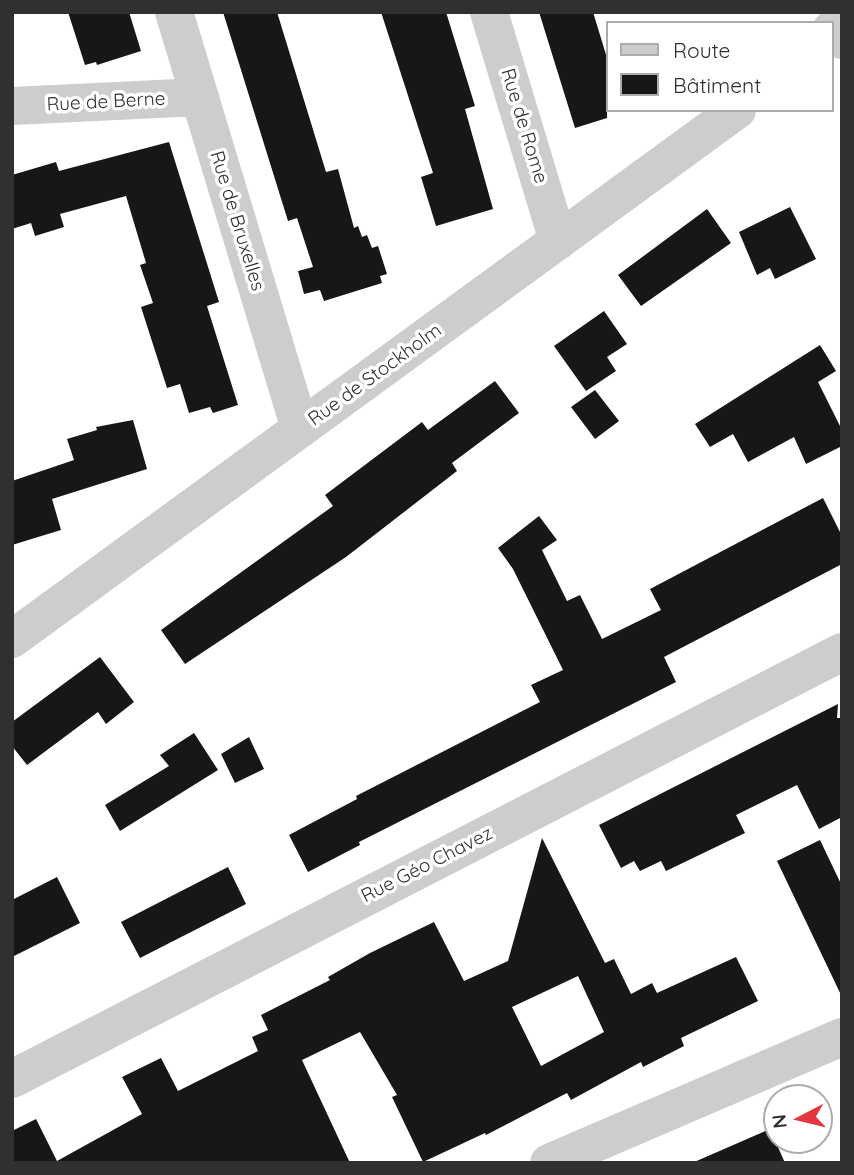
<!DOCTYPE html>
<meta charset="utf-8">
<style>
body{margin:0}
#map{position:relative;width:854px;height:1175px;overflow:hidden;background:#fff;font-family:Quicksand,sans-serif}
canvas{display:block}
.frame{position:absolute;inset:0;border:14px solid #303030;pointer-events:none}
.legend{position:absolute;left:606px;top:21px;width:228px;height:91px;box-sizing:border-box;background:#fff;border:2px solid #acacac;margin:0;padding:9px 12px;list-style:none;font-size:21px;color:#303030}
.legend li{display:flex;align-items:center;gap:14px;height:35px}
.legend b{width:35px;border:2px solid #acacac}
.north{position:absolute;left:763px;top:1084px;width:70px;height:70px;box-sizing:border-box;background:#fff;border:2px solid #acacac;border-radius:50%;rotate:263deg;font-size:19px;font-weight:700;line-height:28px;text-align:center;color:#303030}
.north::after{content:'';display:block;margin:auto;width:24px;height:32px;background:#e53541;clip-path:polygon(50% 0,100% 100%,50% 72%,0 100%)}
</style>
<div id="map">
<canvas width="854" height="1175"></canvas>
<div class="frame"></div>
<ul class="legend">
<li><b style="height:9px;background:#cdcdcd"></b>Route</li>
<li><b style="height:19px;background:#171717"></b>Bâtiment</li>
</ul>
<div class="north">N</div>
</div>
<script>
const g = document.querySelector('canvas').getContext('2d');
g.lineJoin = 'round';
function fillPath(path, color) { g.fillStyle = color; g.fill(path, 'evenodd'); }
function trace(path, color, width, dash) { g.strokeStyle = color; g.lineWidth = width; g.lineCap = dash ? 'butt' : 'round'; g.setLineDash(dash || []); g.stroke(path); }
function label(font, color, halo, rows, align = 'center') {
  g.font = font + ' Quicksand,sans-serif'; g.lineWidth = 7; g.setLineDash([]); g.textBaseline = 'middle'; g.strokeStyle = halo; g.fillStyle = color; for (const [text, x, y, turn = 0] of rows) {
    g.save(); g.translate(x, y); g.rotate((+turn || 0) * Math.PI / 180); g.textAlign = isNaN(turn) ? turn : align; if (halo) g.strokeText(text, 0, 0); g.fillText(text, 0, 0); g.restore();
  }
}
fillPath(new Path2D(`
 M 68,12 L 129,12 L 141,51 L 97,65 L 96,62 L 85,65 Z
 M 223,12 L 277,12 L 326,172 L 338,169 L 354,228 L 358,226 L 362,237 L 367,235 L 372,248 L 378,246 L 387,274 L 380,276 L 382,283 L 324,301 L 320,290 L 304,294 L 298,271 L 313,267 L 297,218 L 288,221 Z
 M 381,12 L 446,12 L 475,106 L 465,109 L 493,209 L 436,226 L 421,177 L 433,173 Z
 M 539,12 L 593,12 L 607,58 L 607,118 L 575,128 Z
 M 169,142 L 219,302 L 207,306 L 238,405 L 213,413 L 210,407 L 189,413 L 180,384 L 167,388 L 141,307 L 153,303 L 140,265 L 146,263 L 126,196 L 60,214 L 64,227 L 35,236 L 31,223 L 12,229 L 12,175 L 56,162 L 59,171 Z
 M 790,207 L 816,259 L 775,279 L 770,268 L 757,275 L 739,232 Z
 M 707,209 L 731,243 L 641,306 L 618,275 Z
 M 604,311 L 627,344 L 607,357 L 616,371 L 586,391 L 554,346 Z
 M 820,345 L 836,371 L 818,382 L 842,430 L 842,446 L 806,464 L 794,437 L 748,462 L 733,434 L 710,447 L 695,424 Z
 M 495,381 L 519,413 L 452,463 L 457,471 L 346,557 L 185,664 L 161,630 L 333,506 L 325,495 L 422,422 L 428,430 Z
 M 595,390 L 619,421 L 595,439 L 571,407 Z
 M 133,420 L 147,469 L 52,499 L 61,530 L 12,545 L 12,481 L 74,460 L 67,439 L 97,430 L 96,427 Z
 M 823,498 L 842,536 L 842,564 L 664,657 L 676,682 L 359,842 L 360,845 L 308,872 L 289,835 L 357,799 L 356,796 L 540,702 L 531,685 L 563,670 L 513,569 L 498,548 L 539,516 L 557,540 L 542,550 L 567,601 L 580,595 L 602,639 L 661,610 L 650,589 Z
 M 100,657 L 134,702 L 106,724 L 98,712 L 27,765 L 12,746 L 12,722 Z
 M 838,704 L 837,718 L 842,718 L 842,817 L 819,829 L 797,785 L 736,815 L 745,833 L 666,871 L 661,861 L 640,871 L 634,861 L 621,868 L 599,825 Z
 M 194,733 L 218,770 L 120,831 L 105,805 L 169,766 L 160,755 Z
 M 249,737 L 264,769 L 235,783 L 221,754 Z
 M 542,838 L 605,963 L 614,959 L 631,994 L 652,983 L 657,993 L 736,957 L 758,1001 L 681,1038 L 684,1046 L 643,1067 L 641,1062 L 571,1100 L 567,1093 L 486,1135 L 485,1133 L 423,1162 L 392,1097 L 397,1095 L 360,1032 L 302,1060 L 350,1163 L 12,1163 L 12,1131 L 36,1119 L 57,1161 L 142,1114 L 122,1077 L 161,1058 L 178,1091 L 258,1051 L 252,1037 L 268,1030 L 261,1015 L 330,980 L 328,977 L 370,953 L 434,922 L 464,981 L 508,961 ZM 578,976 L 604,1032 L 541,1066 L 512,1007 Z
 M 820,840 L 842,886 L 842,997 L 777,861 Z
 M 228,867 L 246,904 L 140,958 L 121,922 Z
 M 57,877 L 80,923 L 12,957 L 12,900 Z
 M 770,1129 L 785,1163 L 692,1163 Z`), '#171717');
trace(new Path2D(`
 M 174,12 L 300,429
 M 489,12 L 558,241
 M 831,30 L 842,40
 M 12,106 L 200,97
 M 12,639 L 737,110
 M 12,1079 L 842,652
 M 549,1163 L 842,1037`), '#cdcdcd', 38);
label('19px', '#303030', '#fff', [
 ["Rue de Berne",106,102,-3],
 ["Rue de Rome",524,126,73],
 ["Rue de Bruxelles",237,221,73],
 ["Rue de Stockholm",375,375,-36],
 ["Rue Géo Chavez",427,865,-27]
]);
</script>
